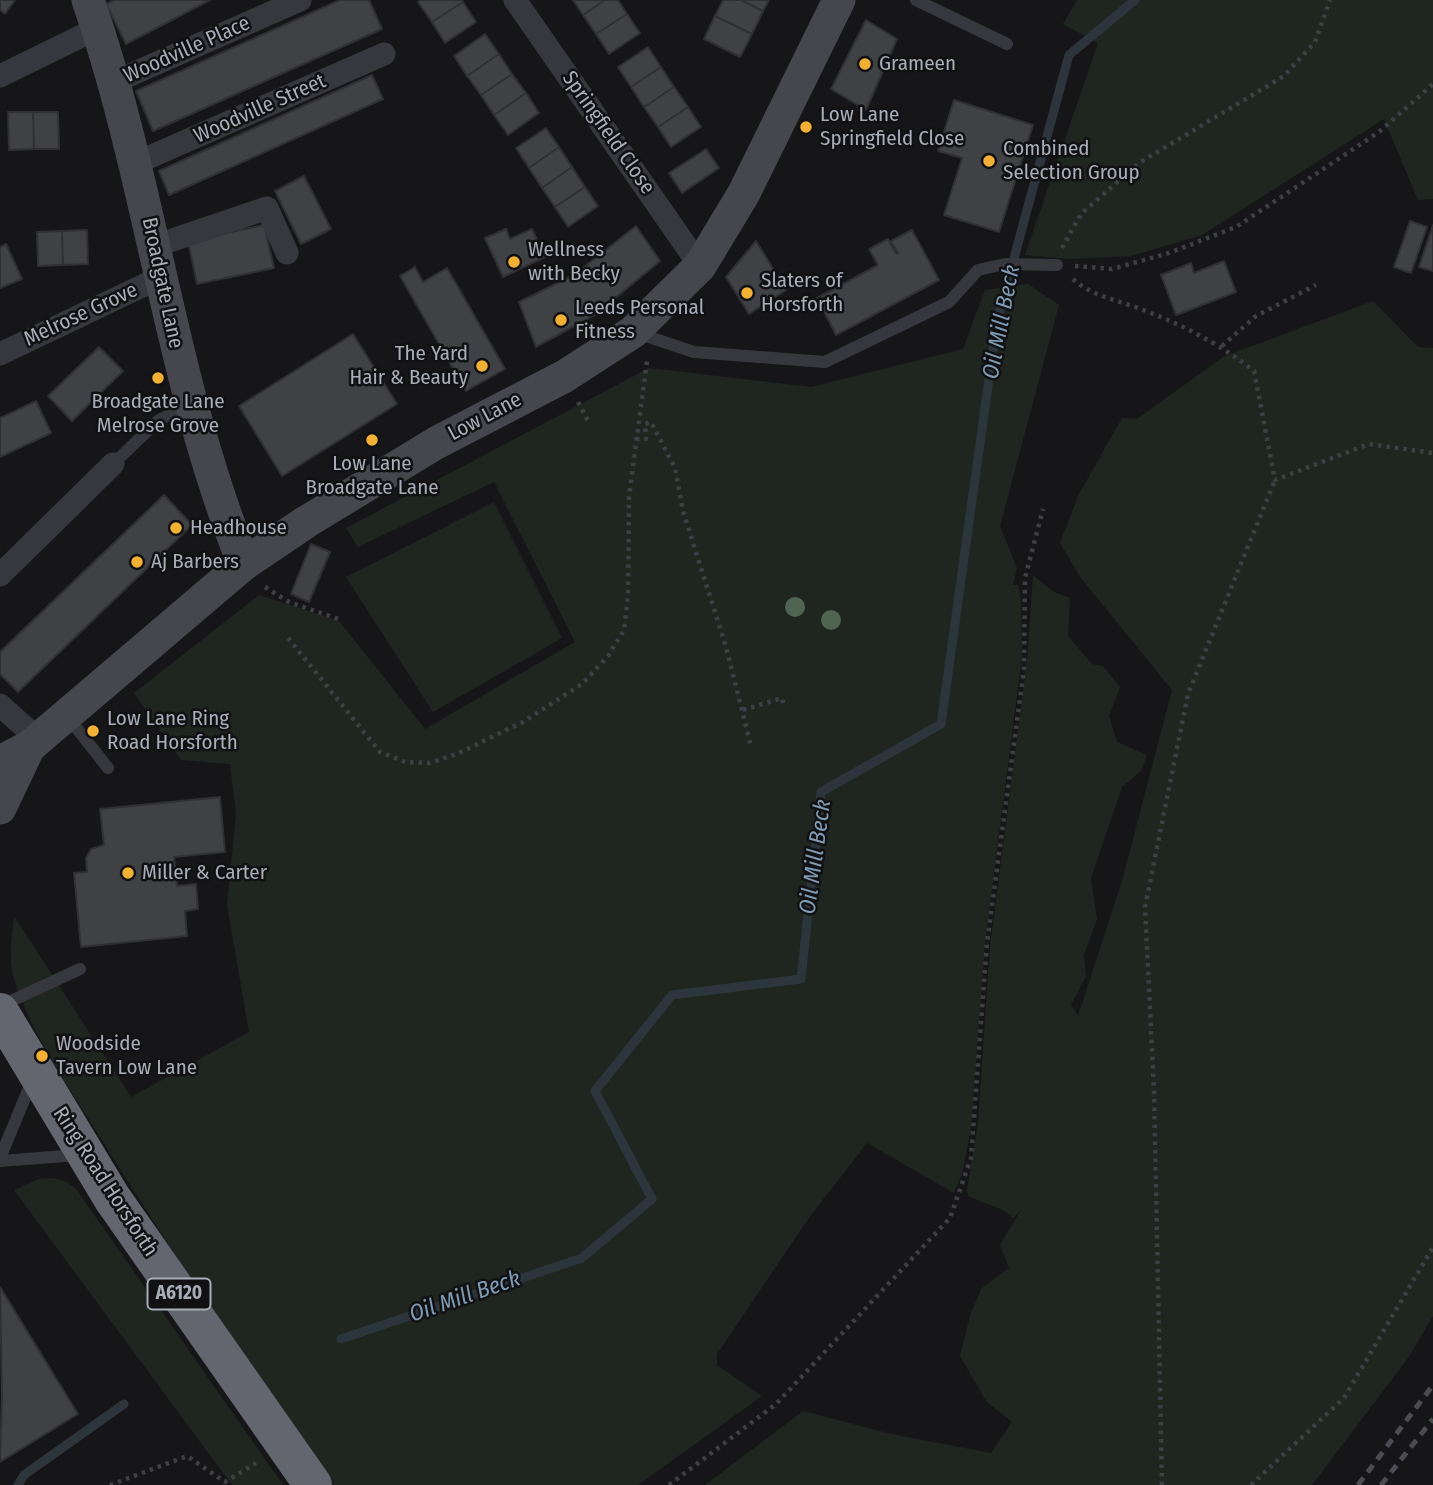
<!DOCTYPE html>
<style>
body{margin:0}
canvas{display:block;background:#161618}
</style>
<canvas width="1433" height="1485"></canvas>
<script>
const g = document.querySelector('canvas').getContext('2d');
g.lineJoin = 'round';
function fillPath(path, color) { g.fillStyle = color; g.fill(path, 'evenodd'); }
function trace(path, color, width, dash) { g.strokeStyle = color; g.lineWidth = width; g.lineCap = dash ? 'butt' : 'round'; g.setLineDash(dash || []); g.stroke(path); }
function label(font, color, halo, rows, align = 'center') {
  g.font = font + ' "Fira Sans Condensed",sans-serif'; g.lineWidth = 5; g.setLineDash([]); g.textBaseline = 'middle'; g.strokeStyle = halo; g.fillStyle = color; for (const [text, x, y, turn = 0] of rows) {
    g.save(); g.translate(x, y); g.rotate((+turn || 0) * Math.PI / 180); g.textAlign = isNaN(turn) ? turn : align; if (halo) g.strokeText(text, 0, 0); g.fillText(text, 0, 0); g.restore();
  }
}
fillPath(new Path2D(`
 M 1077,0 L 1433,0 L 1433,199 L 1418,200 L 1384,119 L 1202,235 L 1131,256 L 1069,259 L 1025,255 L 1098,43 L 1063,24 Z
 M 1028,284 L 1059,305 L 1000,526 L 1017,568 L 1013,585 L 1018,585 L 1021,600 L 1022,657 L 985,943 L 971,1129 L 962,1174 L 954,1193 L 867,1143 L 808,1219 L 717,1354 L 717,1365 L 762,1396 L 638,1485 L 334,1485 C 253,1372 174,1256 100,1137 C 69,1086 32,1037 14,979 C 8,958 12,937 14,916 L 131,1097 L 249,1032 L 227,905 L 236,813 L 230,764 L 181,760 L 134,693 L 259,595 L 339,621 L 425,729 L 575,642 L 494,482 L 358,547 L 346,528 L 649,368 L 811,387 L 963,349 L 985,290 Z
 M 1373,301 L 1418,347 L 1433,348 L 1433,1316 L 1408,1358 L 1312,1485 L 705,1485 L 803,1411 L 891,1434 L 991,1453 L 1012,1422 L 986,1401 L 960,1356 L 971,1312 L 982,1288 L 1009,1268 L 1000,1245 L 1021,1210 L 1013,1218 L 1003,1210 L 968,1196 L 967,1190 L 978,1122 L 990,946 L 1027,661 L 1033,575 L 1054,592 L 1070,598 L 1068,636 L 1092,664 L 1103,666 L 1120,687 L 1109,716 L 1117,742 L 1147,755 L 1141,771 L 1122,787 L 1091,878 L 1097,919 L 1084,955 L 1086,976 L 1071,1005 L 1078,1016 L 1122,881 L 1172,690 L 1081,578 L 1060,543 L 1079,494 L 1122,418 L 1137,419 L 1223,357 Z
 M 494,502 L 562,638 L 433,712 L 346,577 Z
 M 53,1178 L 67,1182 L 76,1189 L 283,1485 L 232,1485 L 14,1190 L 39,1179 Z`), '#1e261f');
trace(new Path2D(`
 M 341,1339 L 582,1258 L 652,1199 L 595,1091 L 672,995 L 801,979 L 821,792 L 941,724 L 997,321 L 1069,55 L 1135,0
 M 18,1485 L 24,1475 L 124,1404`), '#2c353c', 9);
const building = new Path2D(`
 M 0,0 L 15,0 L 5,14 L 0,10 Z
 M 114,0 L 210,0 L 126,44 L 106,4 Z
 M 340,0 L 369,0 L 382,29 L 153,131 L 136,91 Z
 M 421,0 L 462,0 L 463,2 L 432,22 L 418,2 Z
 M 573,0 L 605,0 L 583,15 Z
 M 605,0 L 618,0 L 627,14 L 596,34 L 583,15 Z
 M 723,0 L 741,0 L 763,11 L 752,34 L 715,16 Z
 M 741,0 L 769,0 L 763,11 Z
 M 463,2 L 476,22 L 445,43 L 432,22 Z
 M 627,14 L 640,33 L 609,54 L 596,34 Z
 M 715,16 L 752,34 L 740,57 L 704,39 Z
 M 866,20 L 897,39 L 866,110 L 831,89 Z
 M 485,34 L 499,54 L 467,76 L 454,56 Z
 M 648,47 L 661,67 L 631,87 L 618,67 Z
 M 499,54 L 512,74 L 481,95 L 467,76 Z
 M 661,67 L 674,87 L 644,107 L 631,87 Z
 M 512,74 L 526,93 L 494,115 L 481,95 Z
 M 372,75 L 383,99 L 169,195 L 159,171 Z
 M 674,87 L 688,107 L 658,127 L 644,107 Z
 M 526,93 L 539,113 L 508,135 L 494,115 Z
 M 954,100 L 1033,125 L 999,232 L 944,215 L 962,158 L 938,151 Z
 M 688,107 L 701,127 L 671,147 L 658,127 Z
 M 8,112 L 33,112 L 34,149 L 9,150 Z
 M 33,112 L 58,112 L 59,149 L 34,149 Z
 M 546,128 L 559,147 L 529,168 L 516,148 Z
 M 559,147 L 572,167 L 542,188 L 529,168 Z
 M 706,149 L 719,168 L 682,193 L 669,173 Z
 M 572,167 L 585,187 L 555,207 L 542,188 Z
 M 304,176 L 331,229 L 301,244 L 275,191 Z
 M 585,187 L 598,206 L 568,227 L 555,207 Z
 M 1410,221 L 1427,227 L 1411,273 L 1394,267 Z
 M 264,225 L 274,268 L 197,284 L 188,241 Z
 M 1433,225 L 1433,271 L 1419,267 Z
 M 636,226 L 660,261 L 596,314 L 536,347 L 519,302 L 574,275 Z
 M 506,229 L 510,239 L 532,229 L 545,257 L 503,277 L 485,238 Z
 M 87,230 L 88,264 L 63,265 L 62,231 Z
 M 912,230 L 939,280 L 836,335 L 817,298 L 878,265 L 869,249 L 888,239 L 896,254 L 898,253 L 891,241 Z
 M 62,231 L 63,265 L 38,266 L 37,232 Z
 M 756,241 L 786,290 L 749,314 L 726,277 Z
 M 6,244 L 22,279 L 0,288 L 0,247 Z
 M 1224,261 L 1236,292 L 1176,315 L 1161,275 L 1191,263 L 1194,273 Z
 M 415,267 L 423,282 L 447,268 L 505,369 L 466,391 L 400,276 Z
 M 353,334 L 397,404 L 282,476 L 239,406 Z
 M 99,347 L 123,371 L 72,421 L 48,396 Z
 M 36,401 L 51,433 L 0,457 L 0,418 Z
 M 164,495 L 192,525 L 18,692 L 0,674 L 0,652 Z
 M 311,544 L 330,552 L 309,602 L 291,594 Z
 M 220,797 L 225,852 L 174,857 L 177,886 L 196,884 L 198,909 L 185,911 L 187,936 L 81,947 L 74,873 L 87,872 L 86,858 L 91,849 L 104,845 L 100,809 Z
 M 0,1287 L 78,1414 L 0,1462 L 2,1395 Z`);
fillPath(building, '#404145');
trace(building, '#303034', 2);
trace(new Path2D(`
 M 1062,248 L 1081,214 L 1139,163 L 1284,76 L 1315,42 L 1330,0
 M 1075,266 L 1112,269 L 1169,253 L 1236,227 L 1379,132 L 1433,84
 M 1073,279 C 1094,298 1120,300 1146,311 C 1185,326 1221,345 1254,371 L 1275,480 L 1369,444 L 1433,453
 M 1222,346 L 1256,316 L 1316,285
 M 578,402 L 588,421
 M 636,439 L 646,439 L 645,424 L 651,422 L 675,468 L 683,511 L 726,647 L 751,746
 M 265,587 L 289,602 L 341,620
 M 288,638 L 380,752 L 405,762 L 430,763 L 459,753 L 523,722 L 582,684 L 608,656 L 624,630 L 628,597 L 629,497 L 647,361
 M 743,710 L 782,698 L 783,703
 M 110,1485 L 187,1456 L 225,1482 L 256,1463
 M 669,1485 L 776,1404 L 950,1218 L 971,1158 L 987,943 L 1024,669 L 1025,578 L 1043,509
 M 1162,1485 L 1154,1090 L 1145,907 L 1188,694 L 1275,480
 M 1251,1485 L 1344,1398 L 1433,1247`), '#3d3f44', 4.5, [3.5, 5]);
trace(new Path2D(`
 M 916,0 L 1007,44
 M 637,333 L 694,352 L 825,362 L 949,302 L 978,270 L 1005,264 L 1057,265
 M 113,464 L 159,420 L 189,405
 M 67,716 L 108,768
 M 0,1006 L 80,969
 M 0,1158 L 32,1081
 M 0,1161 L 78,1155`), '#37383d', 12);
trace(new Path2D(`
 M 515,0 L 700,266
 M 0,76 L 98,28
 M 112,83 L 300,0
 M 136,163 L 384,54
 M 155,246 L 267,208 L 287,253
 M 0,354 L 161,277
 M 0,575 L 113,464
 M 0,705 L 38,739`), '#37383d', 23);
trace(new Path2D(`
 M 88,0 C 152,185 170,382 244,564
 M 0,762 L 29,747 L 244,564 L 306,522 L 436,443 L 565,376 L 633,332 L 700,266 L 744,193 L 839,0
 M 0,808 L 29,747`), '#45474d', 33);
trace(new Path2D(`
 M 0,1012 L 112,1198 L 313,1485`), '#63666e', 38);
trace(new Path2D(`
 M 1358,1485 L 1433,1385
 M 1381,1485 L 1433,1419`), '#4a4c52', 5, [9, 7]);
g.fillStyle = '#506452';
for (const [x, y] of [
 [795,607],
 [831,620]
]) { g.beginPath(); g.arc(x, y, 10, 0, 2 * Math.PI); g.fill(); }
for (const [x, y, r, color] of [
 [865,64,7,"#f2b134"],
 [806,127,7,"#f2b134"],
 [989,161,7,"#f2b134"],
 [514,262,7,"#f2b134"],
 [747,293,7,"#f2b134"],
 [561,320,7,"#f2b134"],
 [482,366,7,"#f2b134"],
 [158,378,7,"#f2b134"],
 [372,440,7,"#f2b134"],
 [176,528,7,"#f2b134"],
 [137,562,7,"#f2b134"],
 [93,731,7,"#f2b134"],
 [128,873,7,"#f2b134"],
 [42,1056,7,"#f2b134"]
]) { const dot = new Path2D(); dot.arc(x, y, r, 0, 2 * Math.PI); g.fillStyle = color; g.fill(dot); trace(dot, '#111113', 2.5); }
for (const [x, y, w] of [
 [179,1294,63]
]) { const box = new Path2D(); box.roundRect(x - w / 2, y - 15.5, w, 31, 5); g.fillStyle = '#111113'; g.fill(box); trace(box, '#a8adb8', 2); }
label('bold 19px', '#a8adb8', null, [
 ["A6120",179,1294]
]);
label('21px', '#a8adb8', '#111113', [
 ["Woodville Place",187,50,-24],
 ["Woodville Street",260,109,-24],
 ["Springfield Close",608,133,55],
 ["Broadgate Lane",162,283,78],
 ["Melrose Grove",81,315,-25],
 ["Low Lane",485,417,-28],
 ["Ring Road Horsforth",105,1182,57]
]);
label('21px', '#a8adb8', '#111113', [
 ["Grameen",879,64],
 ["Low Lane",820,115],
 ["Springfield Close",820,139],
 ["Combined",1003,149],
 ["Selection Group",1003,173],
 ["Wellness",528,250],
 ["with Becky",528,274],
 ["Slaters of",761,281],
 ["Horsforth",761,305],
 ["Leeds Personal",575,308],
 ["Fitness",575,332],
 ["The Yard",468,354,"right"],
 ["Hair & Beauty",468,378,"right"],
 ["Broadgate Lane",158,402,"center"],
 ["Melrose Grove",158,426,"center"],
 ["Low Lane",372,464,"center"],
 ["Broadgate Lane",372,488,"center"],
 ["Headhouse",190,528],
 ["Aj Barbers",151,562],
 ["Low Lane Ring",107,719],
 ["Road Horsforth",107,743],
 ["Miller & Carter",142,873],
 ["Woodside",56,1044],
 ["Tavern Low Lane",56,1068]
], 'left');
label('italic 23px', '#7f9bb3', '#111113', [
 ["Oil Mill Beck",1002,322,-79],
 ["Oil Mill Beck",816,857,-82],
 ["Oil Mill Beck",465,1297,-19]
]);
</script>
